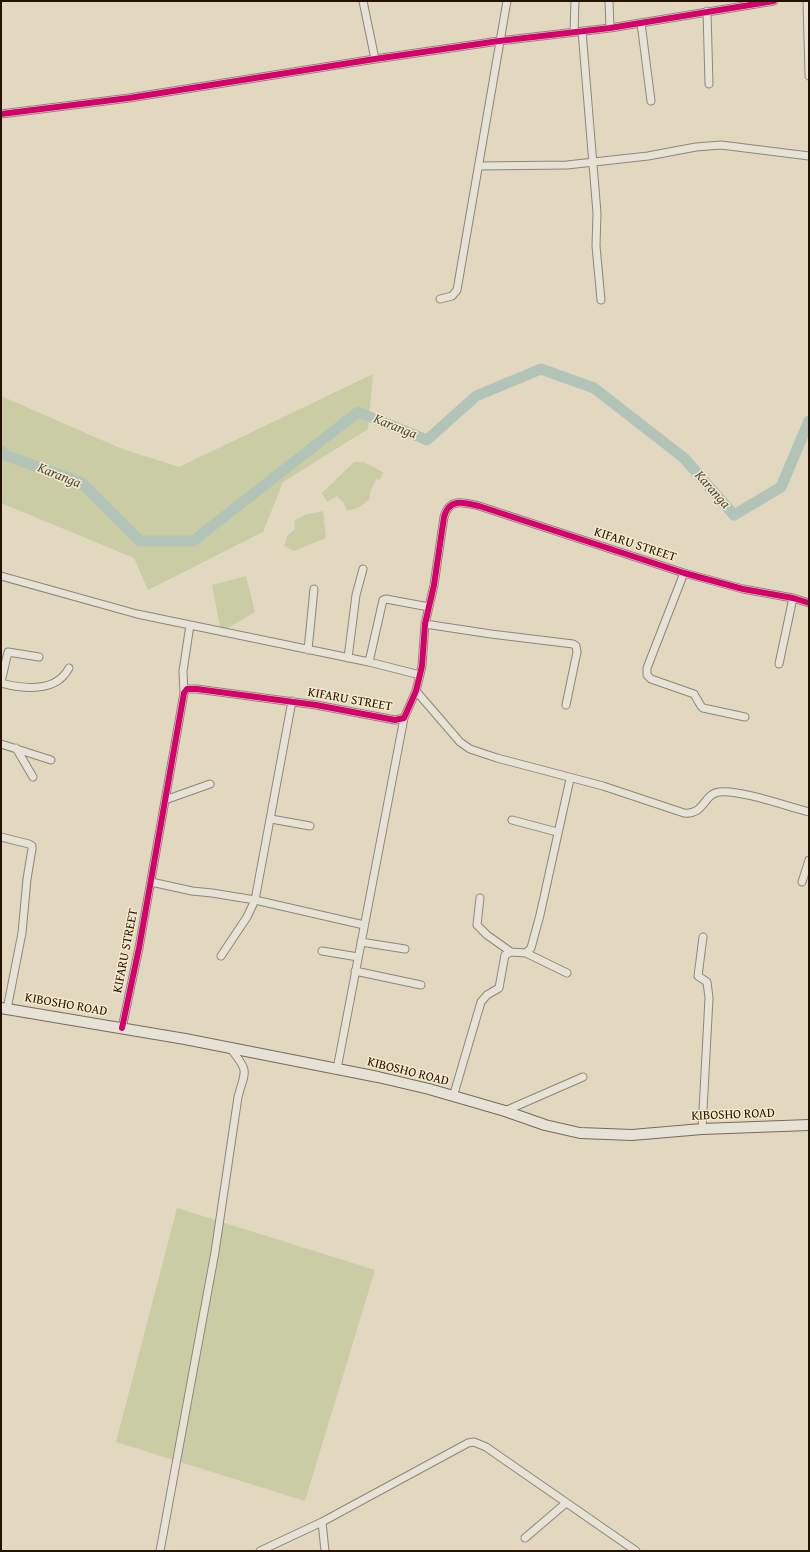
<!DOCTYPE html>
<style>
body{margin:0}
#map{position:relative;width:810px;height:1552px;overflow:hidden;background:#e2d8c0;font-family:"Gentium Book Plus",serif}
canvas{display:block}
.frame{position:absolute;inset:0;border:2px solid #251100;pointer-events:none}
</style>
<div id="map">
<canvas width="810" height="1552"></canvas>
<div class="frame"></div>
</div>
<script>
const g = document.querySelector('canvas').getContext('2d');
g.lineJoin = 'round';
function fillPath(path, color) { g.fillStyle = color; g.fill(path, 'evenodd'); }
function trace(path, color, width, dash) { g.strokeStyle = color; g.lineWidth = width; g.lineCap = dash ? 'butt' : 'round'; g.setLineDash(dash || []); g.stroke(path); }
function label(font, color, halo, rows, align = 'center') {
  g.font = font + ' "Gentium Book Plus",serif'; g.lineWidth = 3; g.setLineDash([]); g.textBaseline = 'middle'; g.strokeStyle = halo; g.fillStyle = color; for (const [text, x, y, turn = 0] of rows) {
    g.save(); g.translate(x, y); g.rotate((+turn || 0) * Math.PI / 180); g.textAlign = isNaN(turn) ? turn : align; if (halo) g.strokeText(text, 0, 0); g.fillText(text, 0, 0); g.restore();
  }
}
fillPath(new Path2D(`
 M 373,374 L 368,429 L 283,482 L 263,532 L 148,590 L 134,558 L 1,503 L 1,396 L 120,448 L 179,467 Z
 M 354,462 L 364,462 L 383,472 L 380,480 L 376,479 L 370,492 L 370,499 L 358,508 L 347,511 L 343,502 L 337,496 L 327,502 L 322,493 Z
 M 323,511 L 326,538 L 294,551 L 284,546 L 287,536 L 295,529 L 294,521 L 305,515 Z
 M 246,576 L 255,612 L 221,632 L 212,585 Z
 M 177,1208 L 375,1270 L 305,1501 L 116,1442 Z`), '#cacca4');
trace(new Path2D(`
 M 1,451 L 5,455 L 82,483 L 140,541 L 193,541 L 358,412 L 427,440 L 476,396 L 541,369 L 594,388 L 684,458 L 734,515 L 781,487 L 809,421`), '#b2c4b8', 11);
const minor = new Path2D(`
 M 363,1 L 375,59
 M 609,1 L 610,28
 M 807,1 L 809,76
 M 707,11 L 709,84
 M 641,23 L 651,101
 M 582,31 L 597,213 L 596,246 L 601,300
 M 574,32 L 575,1
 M 1,114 L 129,98 L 375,59 L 499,41 L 610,28 L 774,1
 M 479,166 L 567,165 L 648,156 L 696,147 L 721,145 L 809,156
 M 440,299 L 452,296 L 457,290 L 507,1
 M 684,573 L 647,668 L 647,675 L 651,679 L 694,694 L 701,706 L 703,708 L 745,717
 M 1,576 L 137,614 L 369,662 L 383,600 L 386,599 L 429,607
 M 425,624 L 491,634 L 573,644 L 576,646 L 577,652 L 566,705
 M 308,650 L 314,589
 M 348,658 L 356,595 L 363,569
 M 369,662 L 420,675
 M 779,664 L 793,598
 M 1,682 L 8,652 L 39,657
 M 1,683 C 24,689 56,693 69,668
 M 416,691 L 460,742 L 470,749 L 497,758 L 603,786 L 684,813 C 705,815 703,794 719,792 C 738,789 789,807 809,812
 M 184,693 L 183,671 L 190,625
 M 1,744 L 51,760
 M 16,748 L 33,777
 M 165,800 L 210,784
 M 271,819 L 310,826
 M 512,820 L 557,832
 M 1,837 L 29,844 L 32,846 L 32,849 L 27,879 L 22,933 L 7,1009
 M 151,882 L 192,891 L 212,893 L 255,900 L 364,925
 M 802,882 L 809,860
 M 480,898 L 477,925 L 487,935 L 511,952
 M 361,942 L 405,949
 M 322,951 L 358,957
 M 526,953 L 567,973
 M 221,956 L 247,917 L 255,900 L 292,701
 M 355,971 L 421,985
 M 122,1028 L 139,948 L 184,693 L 187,689 L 197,689 L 316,705 L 395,720 L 404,718 L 416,691 L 422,666 L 425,624 L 434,585 L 444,517 C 449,498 463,502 479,506 L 684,573 L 743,589 L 793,598 L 809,603
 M 337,1069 L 404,718
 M 453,1097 L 481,1002 L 487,995 L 499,988 L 505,955 L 511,952 L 526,953 L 531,948 L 540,915 L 570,779
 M 505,1111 L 583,1077
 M 702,1129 L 709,998 L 707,982 L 698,976 L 703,937
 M 322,1522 L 325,1551
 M 525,1538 L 566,1503
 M 160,1551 L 215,1252 L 238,1097 C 245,1070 250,1073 231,1049
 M 260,1551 L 322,1522 L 468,1443 L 474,1442 L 486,1447 L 636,1551`);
const secondary = new Path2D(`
 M 1,1008 L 185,1039 L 378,1077 L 429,1089 L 505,1111 L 545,1125 L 580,1133 L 632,1135 L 702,1129 L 809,1125`);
trace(minor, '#8e8676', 9);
trace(secondary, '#736b5d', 12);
trace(minor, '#e7e2d6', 7);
trace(secondary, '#e7e2d6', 10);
trace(new Path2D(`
 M 1,114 L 129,98 L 375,59 L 499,41 L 610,28 L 774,1
 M 122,1028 L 139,948 L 184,693 L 187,689 L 197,689 L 316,705 L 395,720 L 404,718 L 416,691 L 422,666 L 425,624 L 434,585 L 444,517 C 449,498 463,502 479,506 L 684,573 L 743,589 L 793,598 L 809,603`), '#d6006c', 6);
label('13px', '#251100', '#f6eacc', [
 ["KIFARU STREET",635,545,18],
 ["KIFARU STREET",350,700,10],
 ["KIFARU STREET",126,951,-79],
 ["KIBOSHO ROAD",66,1005,10],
 ["KIBOSHO ROAD",408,1072,14],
 ["KIBOSHO ROAD",733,1115,-2]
]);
label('italic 14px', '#4f4c3f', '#f6eacc', [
 ["Karanga",395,427,22],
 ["Karanga",59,476,22],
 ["Karanga",712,490,48]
]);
</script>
